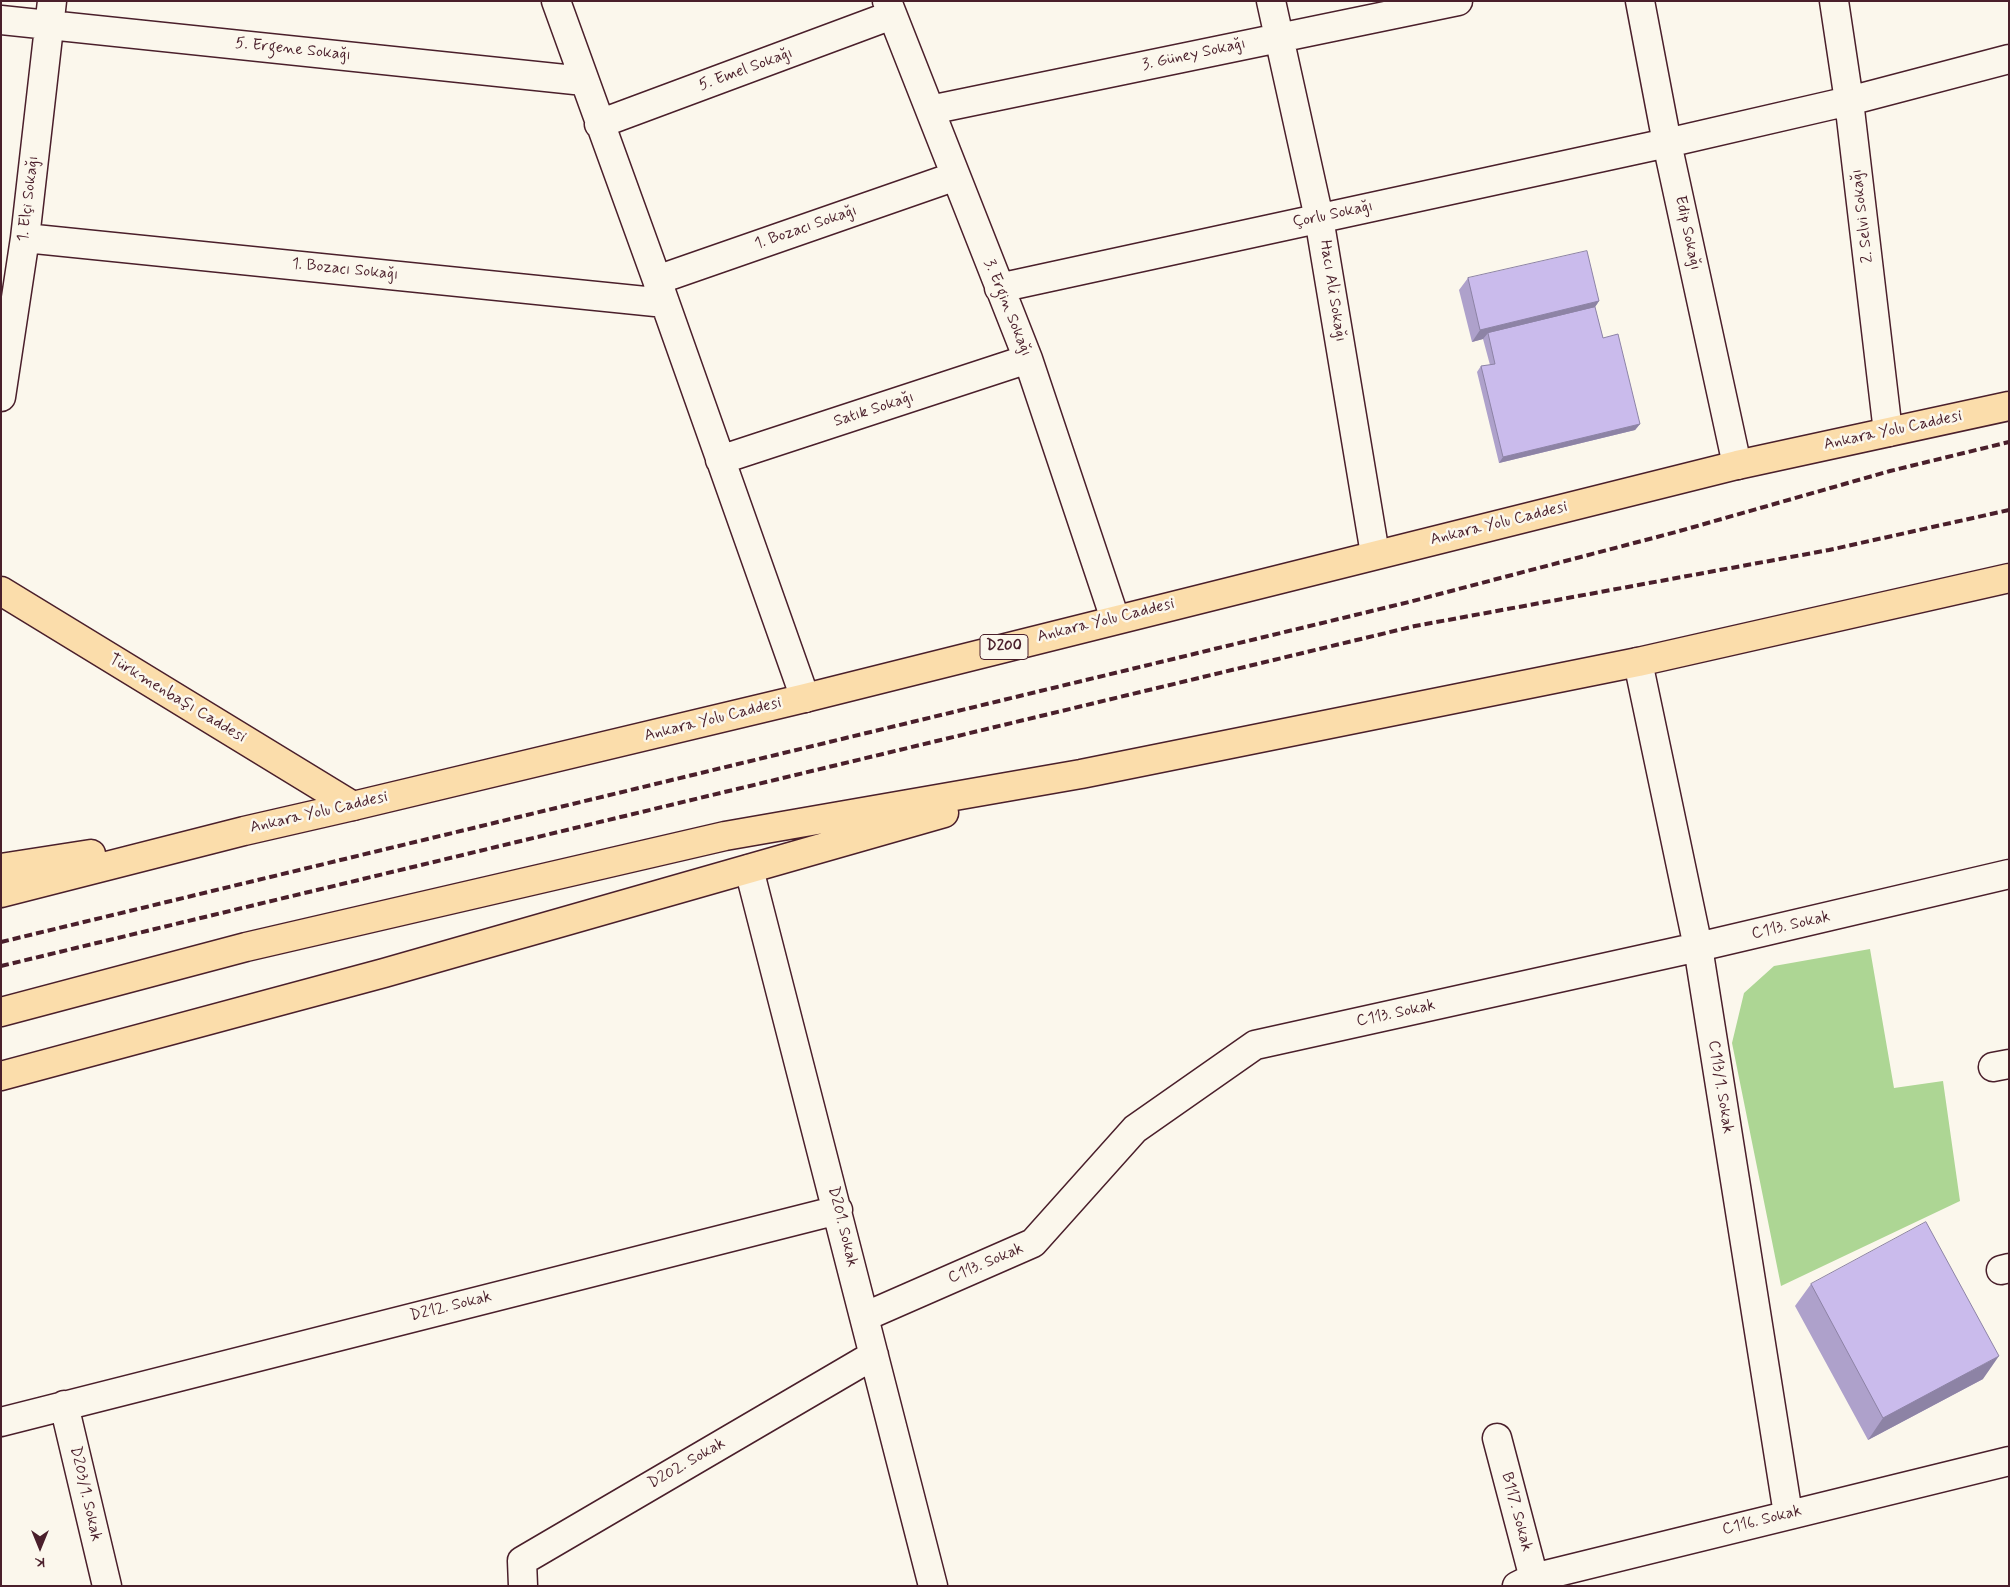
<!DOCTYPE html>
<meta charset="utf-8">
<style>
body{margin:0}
#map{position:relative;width:2010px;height:1587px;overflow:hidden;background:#fbf7ec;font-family:Mynerve,sans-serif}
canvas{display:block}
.frame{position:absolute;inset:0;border:2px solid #4a1f2b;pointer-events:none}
.north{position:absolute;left:15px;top:1522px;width:50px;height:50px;-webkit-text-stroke:4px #fbf7ec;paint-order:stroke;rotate:180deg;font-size:14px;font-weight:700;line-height:20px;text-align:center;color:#4a1f2b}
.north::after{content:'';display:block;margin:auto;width:18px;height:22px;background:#4a1f2b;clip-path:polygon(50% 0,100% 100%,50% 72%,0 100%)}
</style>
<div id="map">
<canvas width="2010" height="1587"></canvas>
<div class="frame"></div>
<div class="north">K</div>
</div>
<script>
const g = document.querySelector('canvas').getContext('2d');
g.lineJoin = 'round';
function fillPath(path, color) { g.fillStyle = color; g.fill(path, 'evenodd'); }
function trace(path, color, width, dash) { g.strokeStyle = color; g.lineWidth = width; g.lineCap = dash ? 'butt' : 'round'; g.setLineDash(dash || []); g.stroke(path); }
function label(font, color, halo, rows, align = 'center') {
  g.font = font + ' Mynerve,sans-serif'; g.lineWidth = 5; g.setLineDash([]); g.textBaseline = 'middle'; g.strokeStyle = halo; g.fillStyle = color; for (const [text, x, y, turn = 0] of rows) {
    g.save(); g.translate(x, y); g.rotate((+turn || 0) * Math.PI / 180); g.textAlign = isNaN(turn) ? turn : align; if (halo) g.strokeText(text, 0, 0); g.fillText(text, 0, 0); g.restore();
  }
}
fillPath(new Path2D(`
 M 1870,949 L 1894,1088 L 1943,1081 L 1960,1201 L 1781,1286 L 1732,1043 L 1744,993 L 1774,966 Z`), '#add694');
const minor = new Path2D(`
 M 556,1 L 657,280 L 805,698
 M 887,1 L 1028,359 L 1115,619
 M 1271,1 L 1319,218 L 1375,554
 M 1640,1 L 1667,143 L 1737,465
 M 1834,1 L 1849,101 L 1888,432
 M 1,20 L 584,81
 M 930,110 L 1458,1
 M 599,124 L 892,15
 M 25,238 L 665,303
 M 657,280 L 956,176
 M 999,288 L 1667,143 L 1849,101 L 2009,59
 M 1,397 L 25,238 L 52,1
 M 720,460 L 1028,359
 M 1638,662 L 1698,947 L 1788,1514
 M 749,869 L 933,1586
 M 1993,1067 L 2009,1064
 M 2001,1270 L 2009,1268
 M 864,1317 L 1033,1243 L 1135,1129 L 1255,1045 L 1698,947 L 2009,874
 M 64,1405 L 107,1586
 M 1,1422 L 838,1210
 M 1497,1438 L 1536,1586
 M 523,1586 L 522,1561 L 874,1355
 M 1517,1586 L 1533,1578 L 2009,1461`);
const major = new Path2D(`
 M 1,591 L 353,806`);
const highway = new Path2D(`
 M 1,868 L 91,854
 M 1,893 L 244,831 L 353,806 L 805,698 L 1737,465 L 2009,406
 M 1,1012 L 246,947 L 725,836 L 1081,774 L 1638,662 L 2009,578
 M 1,1076 L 384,973 L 944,813`);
trace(minor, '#4a1f2b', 31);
trace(major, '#4a1f2b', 31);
trace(highway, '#4a1f2b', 31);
trace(minor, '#fbf7ec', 28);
trace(major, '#fbddab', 28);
trace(highway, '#fbddab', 28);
trace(new Path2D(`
 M 1,942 L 1409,602 L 1676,532 L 1890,471 L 2009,442
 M 1,966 L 1415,626 L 1829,550 L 2009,510`), '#4a1f2b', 4, [8, 4]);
fillPath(new Path2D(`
 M 1468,278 L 1599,301 L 1595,307 L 1603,338 L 1640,424 L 1635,430 L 1499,463 L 1477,372 L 1481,366 L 1490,365 L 1483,339 L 1472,342 L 1459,290 Z
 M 1811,1284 L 1983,1379 L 1868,1440 L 1795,1306 Z`), '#aea1cb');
fillPath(new Path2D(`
 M 1599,301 L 1591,313 L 1488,333 L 1483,339 L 1472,342 L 1480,330 Z
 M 1640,424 L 1635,430 L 1499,463 L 1503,457 Z
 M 1999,1356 L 1983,1379 L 1868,1440 L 1883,1418 Z`), '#8d83a5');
const building = new Path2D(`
 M 1587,251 L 1599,301 L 1480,330 L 1468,278 Z
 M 1595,307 L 1603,338 L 1618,334 L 1640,424 L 1503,457 L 1481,366 L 1495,364 L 1488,333 Z
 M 1926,1222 L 1999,1356 L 1883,1418 L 1811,1284 Z`);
fillPath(building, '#cabbec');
trace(building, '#8d83a5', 1);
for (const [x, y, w] of [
 [1004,647,48]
]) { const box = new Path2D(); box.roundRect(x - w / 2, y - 12.5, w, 25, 4); g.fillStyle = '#fbf7ec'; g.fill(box); trace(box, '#4a1f2b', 1); }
label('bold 15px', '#4a1f2b', null, [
 ["D200",1004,647]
]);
label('16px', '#4a1f2b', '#fbf7ec', [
 ["5. Ergene Sokağı",293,50,6],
 ["3. Güney Sokağı",1194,55,-12],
 ["5. Emel Sokağı",746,70,-20],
 ["1. Elçi Sokağı",29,199,-83],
 ["Çorlu Sokağı",1333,215,-12],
 ["2. Selvi Sokağı",1863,216,-97],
 ["1. Bozacı Sokağı",806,228,-19],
 ["Edip Sokağı",1687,233,78],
 ["1. Bozacı Sokağı",345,270,6],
 ["Hacı Ali Sokağı",1332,291,81],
 ["3. Ergin Sokağı",1007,308,68],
 ["Satık Sokağı",874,410,-18],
 ["Ankara Yolu Caddesi",1893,431,-12],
 ["Ankara Yolu Caddesi",1499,524,-14],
 ["Ankara Yolu Caddesi",1106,621,-14],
 ["Türkmenbaşı Caddesi",177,699,31],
 ["Ankara Yolu Caddesi",713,720,-14],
 ["Ankara Yolu Caddesi",319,813,-13],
 ["C113. Sokak",1791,926,-13],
 ["C113. Sokak",1396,1014,-12],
 ["C113/1. Sokak",1720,1087,81],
 ["D201. Sokak",842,1227,76],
 ["C113. Sokak",986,1264,-23],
 ["D212. Sokak",451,1307,-14],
 ["D202. Sokak",687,1464,-30],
 ["D203/1. Sokak",85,1494,77],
 ["B117. Sokak",1516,1512,75],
 ["C116. Sokak",1762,1521,-14]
]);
</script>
